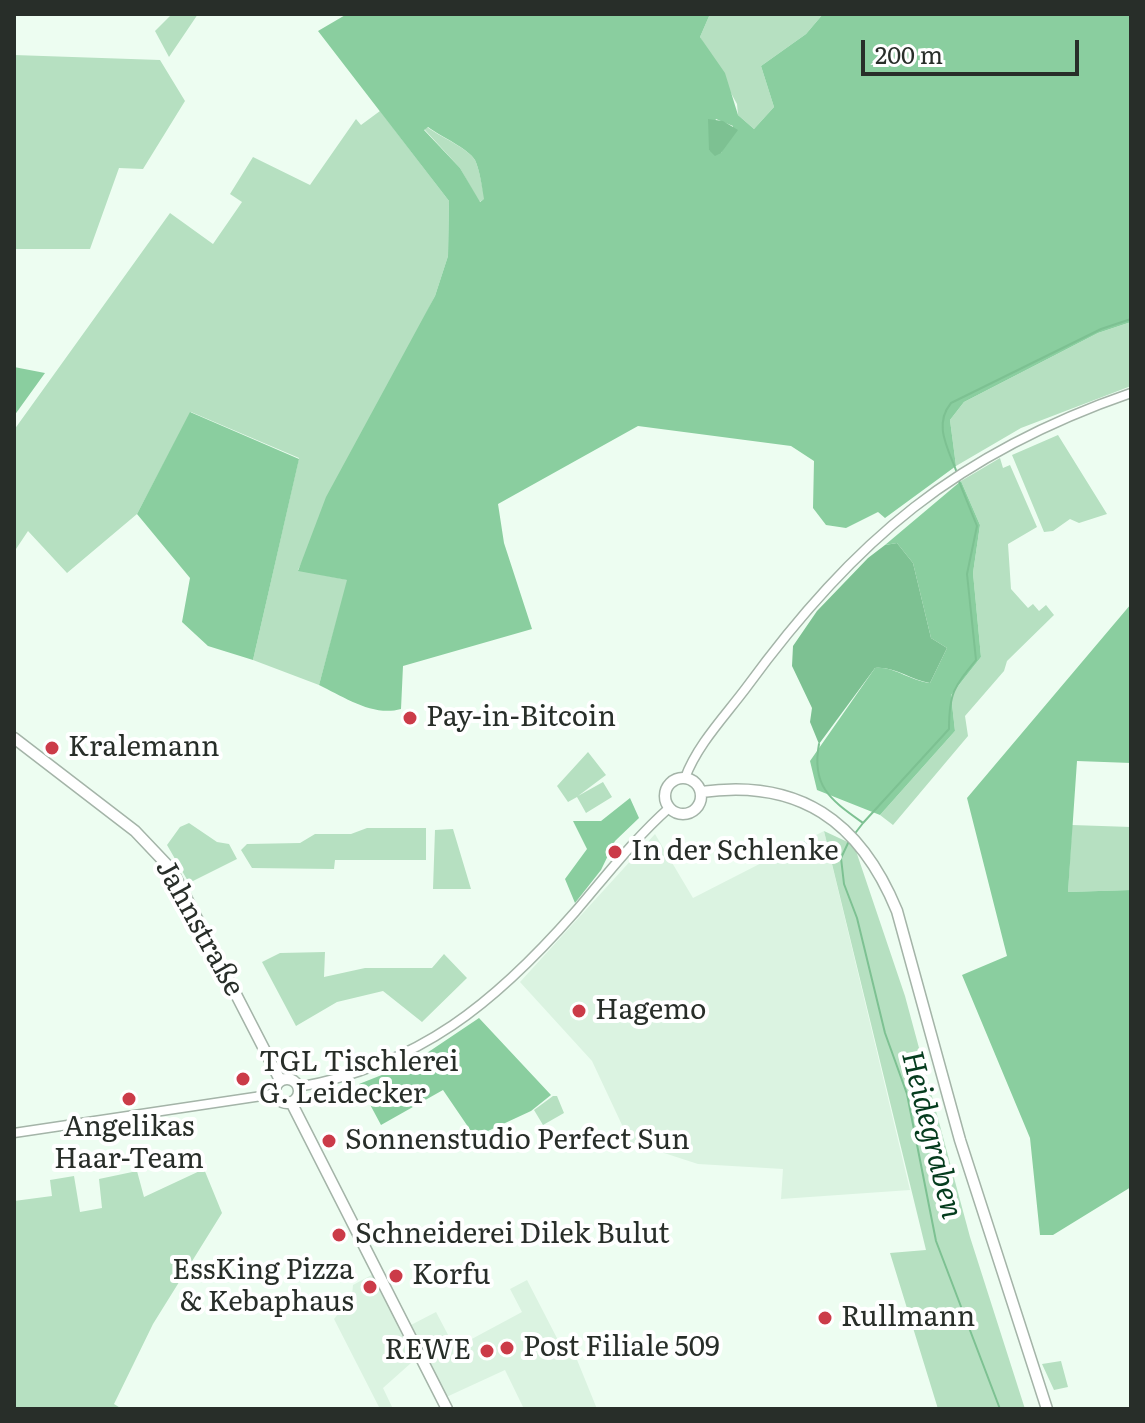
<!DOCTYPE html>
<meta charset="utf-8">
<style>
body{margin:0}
#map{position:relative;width:1145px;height:1423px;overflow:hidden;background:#edfdf1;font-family:Literata,serif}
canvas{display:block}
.frame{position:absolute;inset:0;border:16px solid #282e29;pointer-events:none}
.scale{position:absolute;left:861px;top:40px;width:218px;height:36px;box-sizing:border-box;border:4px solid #282e29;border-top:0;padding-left:10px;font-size:24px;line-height:28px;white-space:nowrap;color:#282e29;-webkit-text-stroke:6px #fff;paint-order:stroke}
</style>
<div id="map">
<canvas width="1145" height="1423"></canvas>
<div class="frame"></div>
<div class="scale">200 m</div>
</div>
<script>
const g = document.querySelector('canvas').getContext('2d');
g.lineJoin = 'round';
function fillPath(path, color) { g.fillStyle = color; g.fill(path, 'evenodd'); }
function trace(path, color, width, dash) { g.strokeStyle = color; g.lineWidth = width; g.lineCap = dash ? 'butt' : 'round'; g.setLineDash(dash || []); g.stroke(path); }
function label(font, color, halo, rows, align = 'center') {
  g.font = font + ' Literata,serif'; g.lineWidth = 8; g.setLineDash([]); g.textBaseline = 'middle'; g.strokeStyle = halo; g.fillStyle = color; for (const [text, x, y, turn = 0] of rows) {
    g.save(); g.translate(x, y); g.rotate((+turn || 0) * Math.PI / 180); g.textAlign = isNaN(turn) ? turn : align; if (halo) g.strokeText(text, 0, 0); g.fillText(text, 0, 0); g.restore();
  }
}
fillPath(new Path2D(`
 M 824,831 L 910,1190 L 781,1199 L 783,1169 L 698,1164 L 630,1142 L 592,1061 L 520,982 L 655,834 L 693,898 Z
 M 377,1272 L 407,1327 L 436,1312 L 455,1348 L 522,1312 L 510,1289 L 527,1280 L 560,1344 L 569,1340 L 597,1409 L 524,1409 L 505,1370 L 442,1399 L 420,1355 L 383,1388 L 393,1409 L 380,1409 L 334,1319 L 352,1296 L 353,1285 Z`), '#dbf3e1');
fillPath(new Path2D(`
 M 172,14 L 198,14 L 169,57 L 155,31 Z
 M 710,14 L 823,14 L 806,34 L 761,66 L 774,107 L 754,129 L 738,115 L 737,104 L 700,37 Z
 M 14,55 L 160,60 L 185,101 L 143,169 L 119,168 L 90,249 L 14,249 Z
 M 380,111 L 449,201 L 448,256 L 435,296 L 298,570 L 348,580 L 319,685 L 253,660 L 299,458 L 191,412 L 137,514 L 67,573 L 28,531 L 14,552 L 14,430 L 170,213 L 213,244 L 242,202 L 230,194 L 253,157 L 310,185 L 356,119 L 361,125 Z
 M 427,127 C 439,136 469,149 475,160 C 480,171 482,187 485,199 L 479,202 L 460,168 L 424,129 Z
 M 1131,322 L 1131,386 L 1021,428 L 956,466 L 950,420 L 964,402 L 1098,333 Z
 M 1058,435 L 1107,514 L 1079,523 L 1070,519 L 1053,531 L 1044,532 L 1012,455 Z
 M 1000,458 L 1003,468 L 1010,465 L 1037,527 L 1008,544 L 1011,589 L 1028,608 L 1033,604 L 1039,611 L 1046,605 L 1054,615 L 1007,661 L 1004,671 L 965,716 L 968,736 L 893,825 L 880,815 L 955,731 L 951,695 L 981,657 L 973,573 L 980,525 L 961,481 Z
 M 588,752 L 606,775 L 578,796 L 603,782 L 612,797 L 586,813 L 577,797 L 568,802 L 557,786 Z
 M 189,823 L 217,842 L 229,844 L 237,859 L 189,883 L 167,845 L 180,827 Z
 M 1072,825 L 1131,827 L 1131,890 L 1068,892 Z
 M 367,828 L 426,828 L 426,860 L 335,860 L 334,869 L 252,868 L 241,850 L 247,844 L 300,843 L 315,834 L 351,834 Z
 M 453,829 L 471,889 L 433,889 L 435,830 Z
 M 824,831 L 854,845 L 905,996 L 970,1237 L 1025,1409 L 938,1409 L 890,1253 L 926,1250 Z
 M 325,952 L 324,977 L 365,968 L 432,968 L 444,954 L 467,978 L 422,1022 L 383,991 L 337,1002 L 296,1026 L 262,962 L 280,953 Z
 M 553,1096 L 557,1096 L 564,1113 L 543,1125 L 534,1110 Z
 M 204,1169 L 222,1213 L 153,1324 L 114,1404 L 122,1409 L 14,1409 L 14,1201 L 52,1196 L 50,1180 L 74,1176 L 80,1212 L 102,1208 L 99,1179 L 137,1171 L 144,1197 Z
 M 1061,1361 L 1068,1387 L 1054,1390 L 1042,1364 Z`), '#b6e0c1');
fillPath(new Path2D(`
 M 347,14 L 710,14 L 700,37 L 725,73 L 738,115 L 754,129 L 774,107 L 761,66 L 806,34 L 823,14 L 1131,14 L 1131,322 L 1098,333 L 964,402 L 950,420 L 956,466 L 885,518 L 878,512 L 846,528 L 826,525 L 813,508 L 814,461 L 791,446 L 638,426 L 498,504 L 504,543 L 532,629 L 403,666 L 401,709 C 373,717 344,697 319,685 L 347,580 L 298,571 L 326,497 L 435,296 L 448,256 L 449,201 L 318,31 ZM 716,119 L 733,126 L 721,153 L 709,150 L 709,135 ZM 428,127 C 440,136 469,149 475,160 C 480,171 482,187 484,199 L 480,202 L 460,168 L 424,130 Z
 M 14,367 L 45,373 L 14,416 Z
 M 190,412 L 299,459 L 253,660 L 208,646 L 182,622 L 190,578 L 137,514 Z
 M 961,481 L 980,525 L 973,573 L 981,657 L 951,695 L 955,731 L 880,815 L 817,790 L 810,761 L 875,668 C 894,666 910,681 930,683 L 947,648 L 931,638 L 913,563 L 897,543 L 885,545 Z
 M 1131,604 L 1131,763 L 1077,761 L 1068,892 L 1131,890 L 1131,1187 L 1053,1235 L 1040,1235 L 1030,1138 L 962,975 L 1007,956 L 967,798 Z
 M 630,798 L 639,818 L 615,841 L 601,870 L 575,903 L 565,879 L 587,849 L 573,821 L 601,821 Z
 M 479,1018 L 551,1095 L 531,1111 L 475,1137 L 443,1090 L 381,1125 L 359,1084 L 412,1063 Z`), '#8ace9f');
fillPath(new Path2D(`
 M 708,119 L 723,121 L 738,130 L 721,153 L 715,156 L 709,150 Z
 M 897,543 L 913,563 L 931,638 L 947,648 L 930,683 C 911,680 894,666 875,668 L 819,744 L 810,722 L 812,708 L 792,666 L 793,646 L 817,611 L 868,558 L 885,545 Z`), '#7dc192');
trace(new Path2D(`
 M 957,473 C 948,448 933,425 951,403 L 1101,329 L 1131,319
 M 819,744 C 811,787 831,800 863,823 L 853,836
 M 863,823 L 949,729 C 949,693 954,687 976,660 L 967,574 L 977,526 L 958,479
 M 849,841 L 841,858 L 844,884 L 857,918 L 885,1033 L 907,1094 L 936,1241 L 1000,1409`), '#7dc192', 2);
const minor = new Path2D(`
 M 685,778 C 697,745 725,716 746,688 C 854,540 957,453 1131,393
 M 298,1087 C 419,1066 496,1002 575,912 C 606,876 634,839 669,808
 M 14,1133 L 275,1094`);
const major = new Path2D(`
 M 14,738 L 135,831 L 172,870 L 280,1080
 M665 796a18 18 0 1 1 36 0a18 18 0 1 1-36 0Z
 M 701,792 C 799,778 860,821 897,911 L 960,1140 L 1047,1409
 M275 1091a12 12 0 1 1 24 0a12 12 0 1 1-24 0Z
 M 291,1102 L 447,1409`);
trace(minor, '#a4b4a8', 11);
trace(major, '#a4b4a8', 13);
trace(minor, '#fff', 8);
trace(major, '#fff', 10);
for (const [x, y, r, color] of [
 [410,718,8,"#cb3b48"],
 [52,748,8,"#cb3b48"],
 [615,852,8,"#cb3b48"],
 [579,1011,8,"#cb3b48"],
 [243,1079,8,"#cb3b48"],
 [129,1099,8,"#cb3b48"],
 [329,1141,8,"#cb3b48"],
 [339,1235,8,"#cb3b48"],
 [396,1276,8,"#cb3b48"],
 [370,1287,8,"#cb3b48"],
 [825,1318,8,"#cb3b48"],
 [507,1348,8,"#cb3b48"],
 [487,1351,8,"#cb3b48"]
]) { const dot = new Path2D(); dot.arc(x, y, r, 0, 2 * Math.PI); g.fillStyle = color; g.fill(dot); trace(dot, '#fff', 3); }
label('28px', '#282e29', '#fff', [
 ["Pay-in-Bitcoin",426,718],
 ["Kralemann",68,748],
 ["In der Schlenke",631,852],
 ["Hagemo",595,1011],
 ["TGL Tischlerei",259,1063],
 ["G. Leidecker",259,1095],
 ["Angelikas",129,1128,"center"],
 ["Haar-Team",129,1160,"center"],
 ["Sonnenstudio Perfect Sun",345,1141],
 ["Schneiderei Dilek Bulut",355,1235],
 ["EssKing Pizza",354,1271,"right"],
 ["& Kebaphaus",354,1303,"right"],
 ["Korfu",412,1276],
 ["Rullmann",841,1318],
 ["Post Filiale 509",523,1348],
 ["REWE",471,1351,"right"]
], 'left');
label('28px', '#282e29', '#fff', [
 ["Jahnstraße",199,928,61]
]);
label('italic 30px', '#053c1e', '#fff', [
 ["Heidegraben",931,1135,76]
]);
</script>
